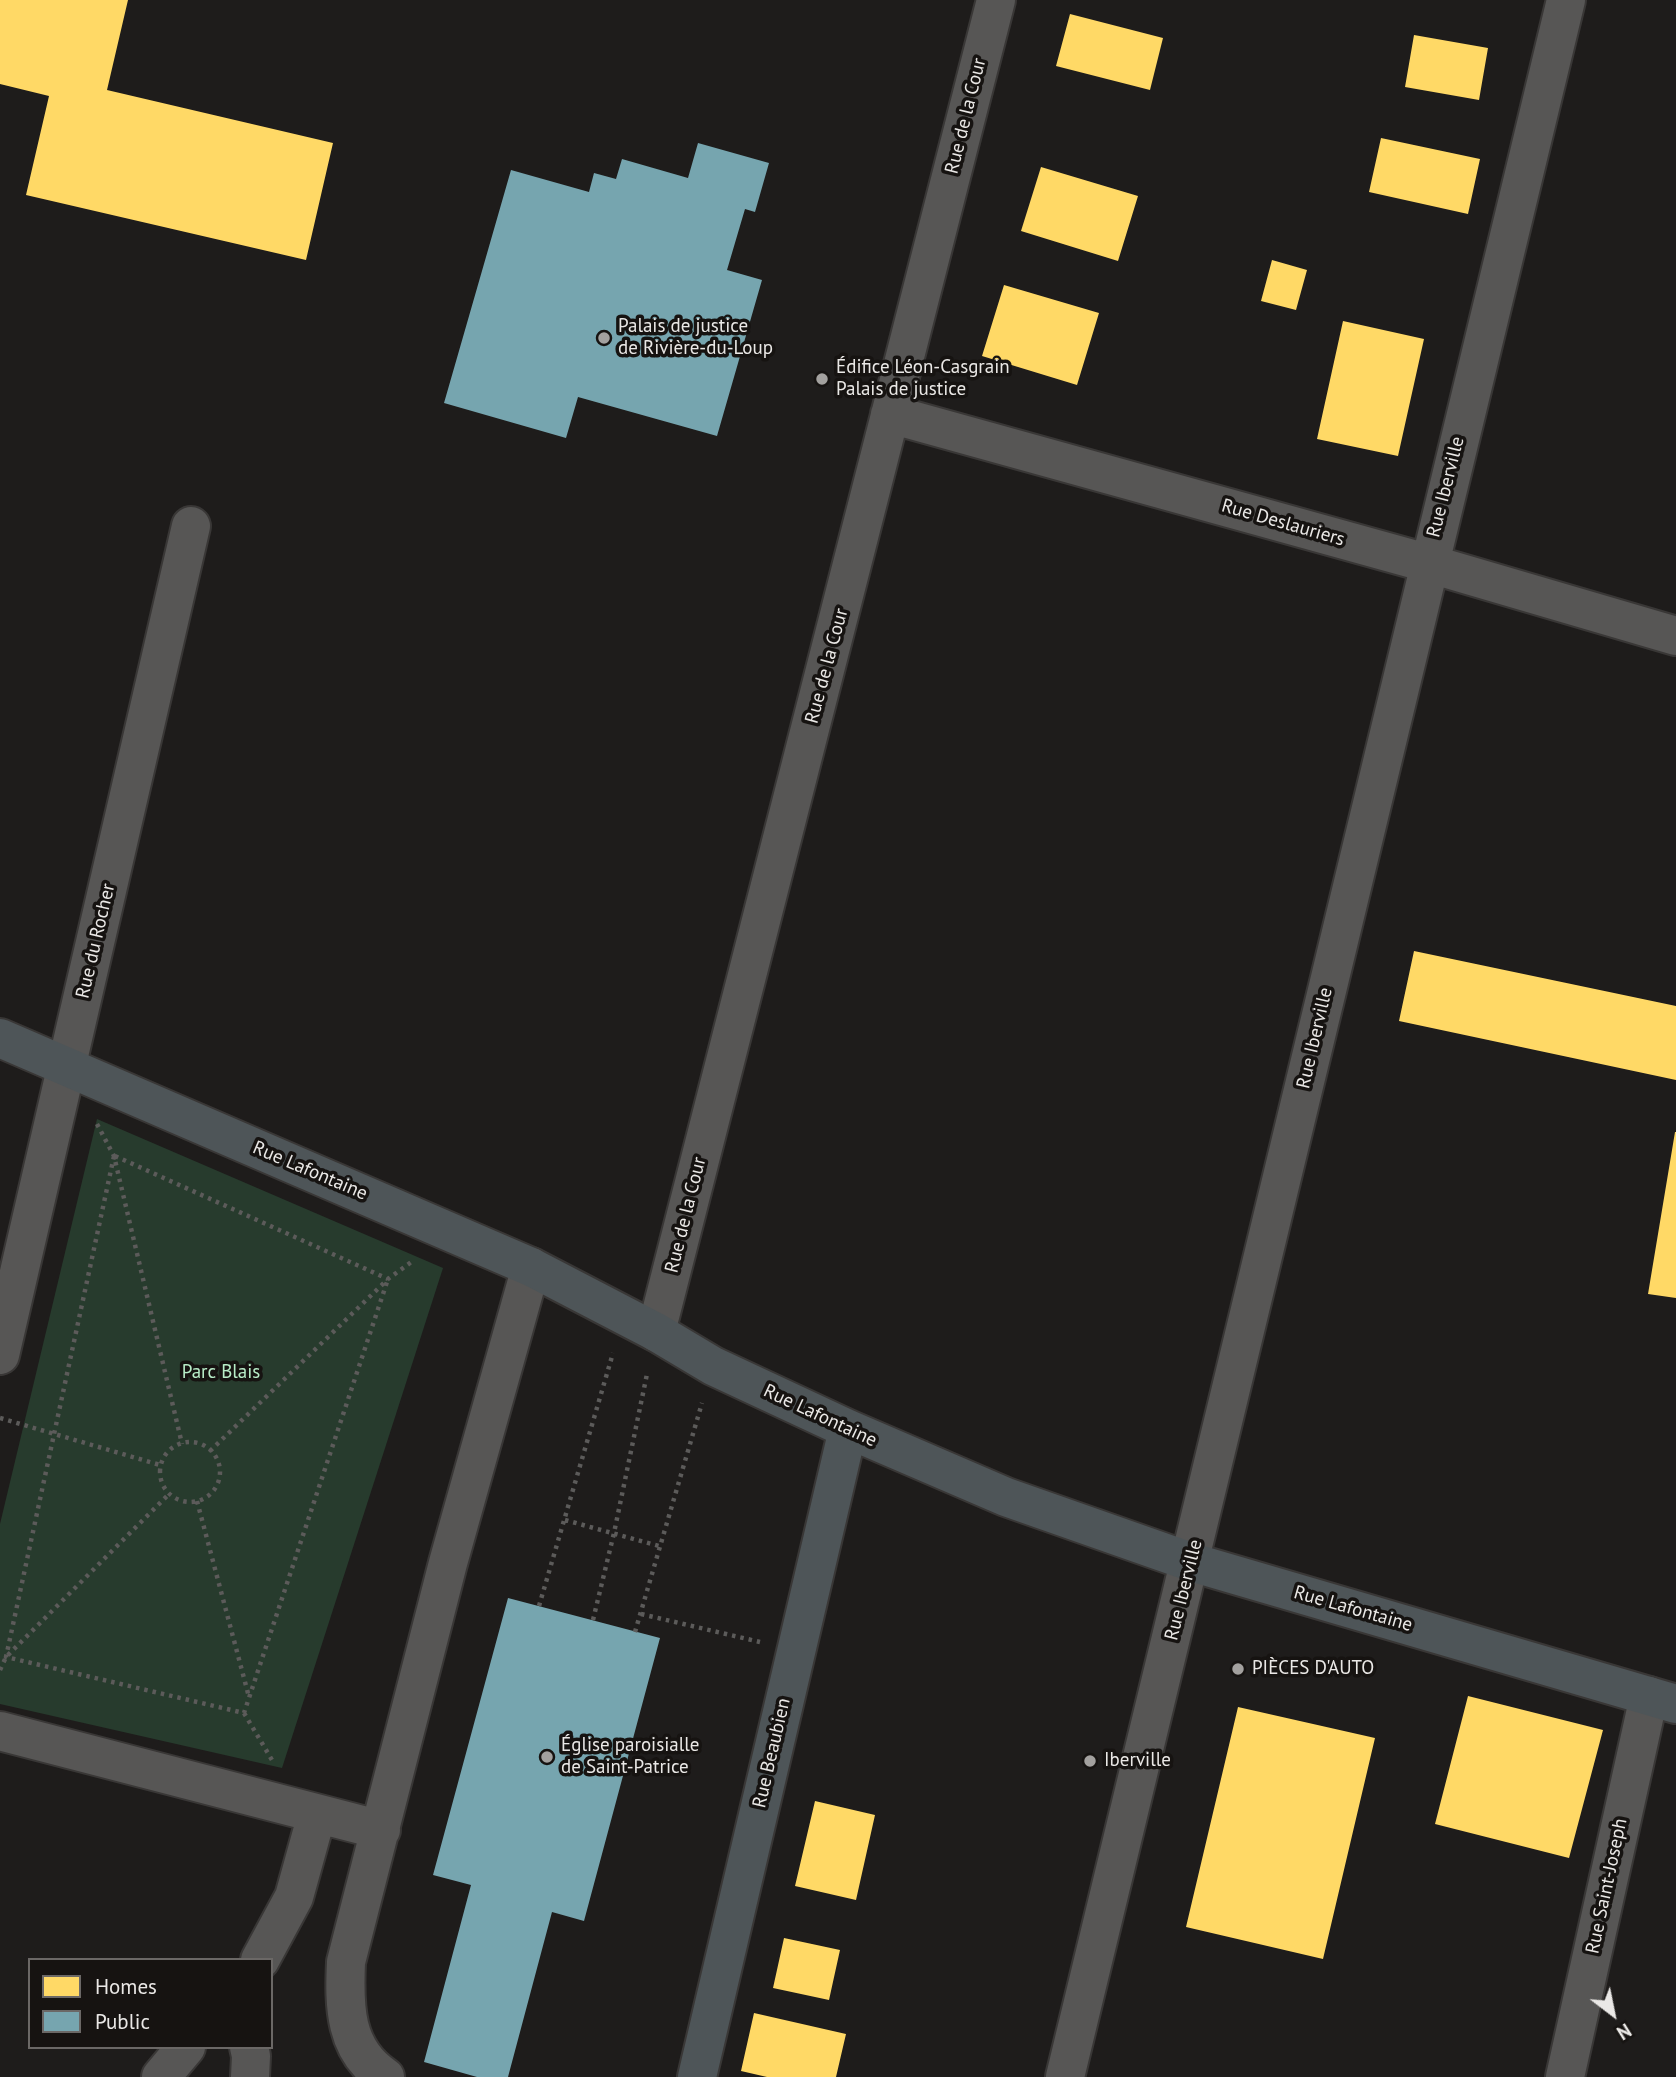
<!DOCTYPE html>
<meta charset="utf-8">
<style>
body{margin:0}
#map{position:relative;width:1676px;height:2077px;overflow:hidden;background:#1e1c1b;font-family:"PT Sans",sans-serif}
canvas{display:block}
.legend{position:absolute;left:28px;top:1958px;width:245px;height:91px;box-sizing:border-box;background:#161311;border:2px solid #6b6866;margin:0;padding:9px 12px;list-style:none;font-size:21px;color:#eae8e6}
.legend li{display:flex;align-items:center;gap:14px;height:35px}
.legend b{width:35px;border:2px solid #6b6866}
.north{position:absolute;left:1578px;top:1979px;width:70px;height:70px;-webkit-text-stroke:5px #161311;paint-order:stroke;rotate:148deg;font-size:19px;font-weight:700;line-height:28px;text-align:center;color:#eae8e6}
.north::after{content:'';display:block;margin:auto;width:24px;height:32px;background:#eae8e6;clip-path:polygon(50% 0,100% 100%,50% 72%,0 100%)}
</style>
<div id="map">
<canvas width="1676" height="2077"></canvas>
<ul class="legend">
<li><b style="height:19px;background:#ffd966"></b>Homes</li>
<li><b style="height:19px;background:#76a5af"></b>Public</li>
</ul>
<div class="north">N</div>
</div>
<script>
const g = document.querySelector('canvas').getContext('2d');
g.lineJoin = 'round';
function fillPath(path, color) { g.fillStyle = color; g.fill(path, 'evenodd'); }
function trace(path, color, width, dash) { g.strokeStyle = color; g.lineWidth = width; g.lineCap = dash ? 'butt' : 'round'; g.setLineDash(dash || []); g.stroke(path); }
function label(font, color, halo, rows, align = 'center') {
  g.font = font + ' "PT Sans",sans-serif'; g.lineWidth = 7; g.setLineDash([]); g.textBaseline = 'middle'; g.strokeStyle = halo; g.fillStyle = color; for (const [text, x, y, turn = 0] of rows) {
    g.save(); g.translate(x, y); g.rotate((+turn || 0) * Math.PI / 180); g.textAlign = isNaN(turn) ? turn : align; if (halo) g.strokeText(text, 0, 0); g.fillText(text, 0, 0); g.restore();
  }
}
fillPath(new Path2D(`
 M 97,1119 L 443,1268 L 282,1768 L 0,1704 L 0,1524 Z`), '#273b2d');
fillPath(new Path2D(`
 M 0,0 L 128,0 L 107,90 L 333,143 L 306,260 L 26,195 L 49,96 L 0,84 Z
 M 1070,14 L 1163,38 L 1150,90 L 1056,66 Z
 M 1414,35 L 1488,48 L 1479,100 L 1405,87 Z
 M 1381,138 L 1480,159 L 1468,214 L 1369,192 Z
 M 1041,167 L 1138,196 L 1118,261 L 1021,231 Z
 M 1272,260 L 1307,270 L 1296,310 L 1261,301 Z
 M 1004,285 L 1099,313 L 1077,385 L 982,356 Z
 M 1343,321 L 1424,339 L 1398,456 L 1317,439 Z
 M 1414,951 L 1676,1006 L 1676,1080 L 1399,1021 Z
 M 1675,1132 L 1676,1132 L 1676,1298 L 1648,1294 Z
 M 1468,1696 L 1603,1730 L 1569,1858 L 1435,1824 Z
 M 1238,1707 L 1375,1738 L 1323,1959 L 1186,1927 Z
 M 815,1801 L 875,1815 L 856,1900 L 795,1886 Z
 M 784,1938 L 840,1950 L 829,2000 L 773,1988 Z
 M 754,2013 L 846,2034 L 836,2077 L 767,2077 L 741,2071 Z`), '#ffd966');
fillPath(new Path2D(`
 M 698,143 L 769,163 L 755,212 L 745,209 L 727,270 L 762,280 L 717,436 L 578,397 L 566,438 L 444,403 L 511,170 L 589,192 L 594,173 L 616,179 L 622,159 L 688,178 Z
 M 508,1598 L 660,1638 L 584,1921 L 552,1912 L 508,2077 L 477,2077 L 424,2062 L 471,1885 L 433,1875 Z`), '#76a5af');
const minor = new Path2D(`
 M 890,414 L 1427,563 L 1676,636
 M 656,1332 L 996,0
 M 0,1355 L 191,526
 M 0,1731 L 381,1830
 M 260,1960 L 294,1897 L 317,1814
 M 249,2047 L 251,2056 L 250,2077
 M 161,2077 L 186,2047
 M 385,2077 C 344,2050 344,2006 346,1962 L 448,1563 L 531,1267
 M 1065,2077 C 1234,1385 1396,692 1566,0
 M 1565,2077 L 1649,1696`);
const major = new Path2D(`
 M 0,1038 L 531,1267 L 656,1332 L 713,1366 L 848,1429 L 1006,1497 L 1191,1562 L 1676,1704
 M 697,2077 L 848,1429`);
trace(minor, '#393736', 42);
trace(major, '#393736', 42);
trace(new Path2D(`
 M 97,1124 L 114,1156 L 182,1444
 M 114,1156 L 6,1657 L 244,1713 L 388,1279
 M 115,1156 L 388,1279
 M 0,1418 L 160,1465
 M160 1472a30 30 0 1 1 60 0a30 30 0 1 1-60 0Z
 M 210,1451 L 388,1279 L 414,1260
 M 197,1501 L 249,1697
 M 565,1520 L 659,1546
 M 539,1606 L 613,1353
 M 641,1614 L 760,1642
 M 593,1620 L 614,1533 L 647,1374
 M 635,1632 L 702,1403
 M 0,1670 L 6,1657 L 169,1494
 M 244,1713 L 272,1760`), '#5c5b5a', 4.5, [3.5, 5]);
trace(minor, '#575655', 38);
trace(major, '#4e5558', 38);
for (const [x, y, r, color] of [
 [604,338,7,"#a3a19f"],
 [822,379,7,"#a3a19f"],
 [1238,1669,7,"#a3a19f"],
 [547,1757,7,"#a3a19f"],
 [1090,1761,7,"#a3a19f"]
]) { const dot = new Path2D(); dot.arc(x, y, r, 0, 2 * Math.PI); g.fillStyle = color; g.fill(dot); trace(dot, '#161311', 2.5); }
label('19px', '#eae8e6', '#161311', [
 ["Rue de la Cour",966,116,-76],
 ["Rue Iberville",1446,487,-76],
 ["Rue Deslauriers",1283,523,16],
 ["Rue de la Cour",827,666,-75],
 ["Rue du Rocher",96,941,-77],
 ["Rue Iberville",1315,1038,-77],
 ["Rue Lafontaine",310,1171,23],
 ["Rue de la Cour",686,1215,-76],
 ["Rue Lafontaine",820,1416,25],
 ["Rue Iberville",1184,1590,-76],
 ["Rue Lafontaine",1353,1609,16],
 ["Rue Beaubien",772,1753,-77],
 ["Rue Saint-Joseph",1607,1886,-78]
]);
label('19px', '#eae8e6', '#161311', [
 ["Palais de justice",618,327],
 ["de Rivière-du-Loup",618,349],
 ["Édifice Léon-Casgrain",836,368],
 ["Palais de justice",836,390],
 ["PIÈCES D'AUTO",1252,1669],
 ["Église paroisialle",561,1746],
 ["de Saint-Patrice",561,1768],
 ["Iberville",1104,1761]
], 'left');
label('19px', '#b8edc8', '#161311', [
 ["Parc Blais",221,1373]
]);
</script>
